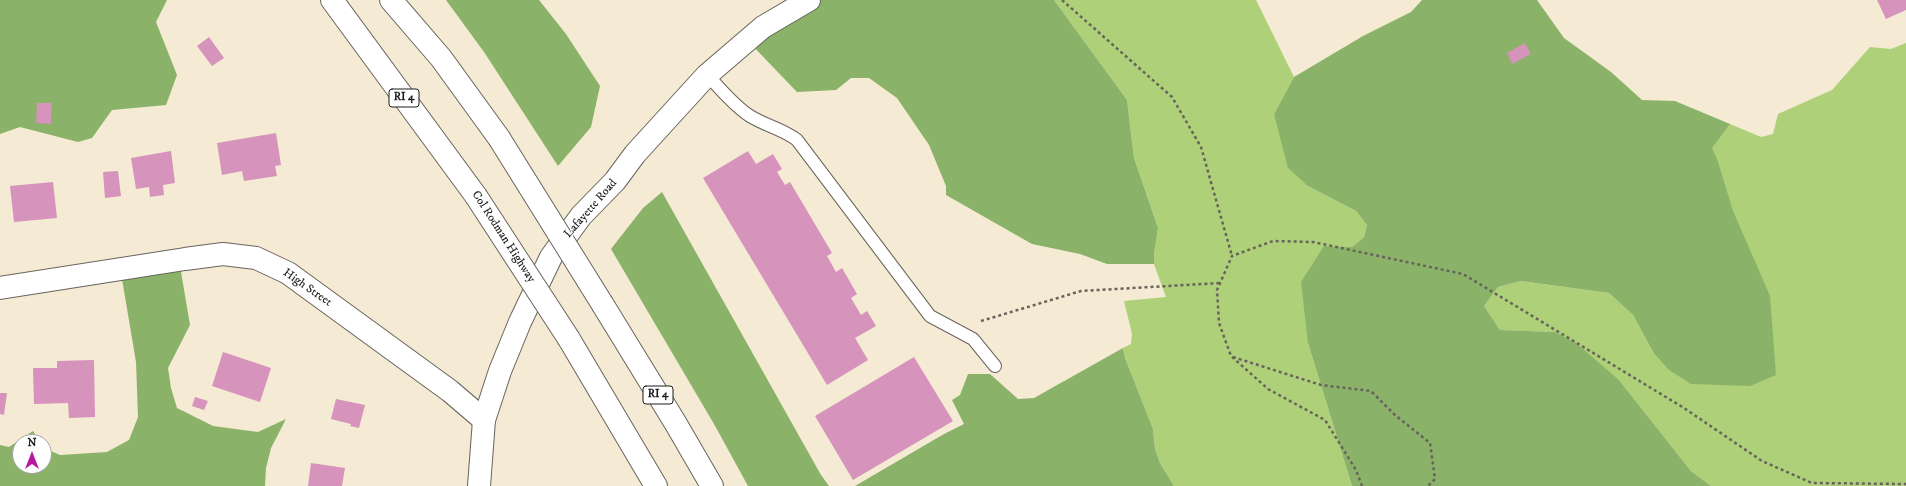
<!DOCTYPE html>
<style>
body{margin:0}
#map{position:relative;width:1906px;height:486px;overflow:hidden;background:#f5ead4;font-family:"IM FELL DW Pica",serif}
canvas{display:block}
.north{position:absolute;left:12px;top:434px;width:40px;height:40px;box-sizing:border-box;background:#fff;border:1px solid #a4a4a4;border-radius:50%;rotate:0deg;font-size:11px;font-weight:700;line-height:16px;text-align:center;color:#1c1c1c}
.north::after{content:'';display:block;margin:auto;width:14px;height:18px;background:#b5179e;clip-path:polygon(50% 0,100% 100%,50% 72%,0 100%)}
</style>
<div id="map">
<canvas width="1906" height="486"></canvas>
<div class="north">N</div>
</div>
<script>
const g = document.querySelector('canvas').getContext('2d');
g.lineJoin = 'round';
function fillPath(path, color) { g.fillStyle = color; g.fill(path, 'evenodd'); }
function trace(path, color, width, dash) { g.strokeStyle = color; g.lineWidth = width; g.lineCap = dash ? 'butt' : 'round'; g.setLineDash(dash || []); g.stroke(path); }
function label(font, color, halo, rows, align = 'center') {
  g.font = font + ' "IM FELL DW Pica",serif'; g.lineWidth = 3; g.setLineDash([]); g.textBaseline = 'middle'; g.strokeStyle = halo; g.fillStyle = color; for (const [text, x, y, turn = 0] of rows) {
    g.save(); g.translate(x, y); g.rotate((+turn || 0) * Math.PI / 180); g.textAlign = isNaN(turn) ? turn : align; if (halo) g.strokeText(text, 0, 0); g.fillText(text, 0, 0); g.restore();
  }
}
fillPath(new Path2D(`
 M 1054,0 L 1256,0 L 1294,77 L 1274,114 L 1308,186 L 1356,211 L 1367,225 L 1364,237 L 1352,247 L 1324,246 L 1308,335 L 1308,343 L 1352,486 L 1174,486 L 1160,463 L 1155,449 L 1153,429 L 1125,358 L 1123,348 L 1131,344 L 1132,334 L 1124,301 L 1166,297 L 1154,264 L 1154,254 L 1158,228 L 1134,158 L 1127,100 Z
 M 1906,43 L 1906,486 L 1711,486 L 1691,471 L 1619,380 L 1555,332 L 1500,330 L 1484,306 L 1498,287 L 1521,281 L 1609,293 L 1633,315 L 1653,352 L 1776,375 L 1773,350 L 1718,161 L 1711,148 L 1730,124 L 1761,137 L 1773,134 L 1778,114 L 1832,90 L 1870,47 L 1891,49 Z`), '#aed078');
fillPath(new Path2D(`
 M 0,0 L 167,0 L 156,22 L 177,75 L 166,105 L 112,110 L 92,138 L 78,142 L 20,127 L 0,134 Z
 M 446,0 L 539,0 L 566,34 L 600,86 L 591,127 L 558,166 L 484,52 Z
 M 807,0 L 1054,0 L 1127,100 L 1134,158 L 1158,228 L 1154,254 L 1154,264 L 1107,264 L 1080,254 L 1032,244 L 946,195 L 946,186 L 929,145 L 897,98 L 869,78 L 851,78 L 836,90 L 797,92 L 747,40 Z
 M 1422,0 L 1537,0 L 1564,38 L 1611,72 L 1642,100 L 1675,101 L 1730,124 L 1712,148 L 1718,161 L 1733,211 L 1770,296 L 1776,375 L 1750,386 L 1691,384 L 1669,370 L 1653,352 L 1633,315 L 1609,293 L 1521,281 L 1498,287 L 1484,306 L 1500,330 L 1555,332 L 1576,343 L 1619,380 L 1691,471 L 1711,486 L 1352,486 L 1308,343 L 1301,282 L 1324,246 L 1352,247 L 1364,237 L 1367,225 L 1356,211 L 1308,186 L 1288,168 L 1274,114 L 1294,77 L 1363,36 L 1411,12 Z
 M 662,192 L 821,475 L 829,486 L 748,486 L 714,424 L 611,249 L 643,208 Z
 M 180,266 L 190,325 L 168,368 L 171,388 L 177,408 L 213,426 L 258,432 L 286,419 L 271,448 L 266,468 L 265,486 L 0,486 L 0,445 L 9,447 L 33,431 L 40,442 L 20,442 L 20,466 L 44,466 L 44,448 L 60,455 L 107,452 L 129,440 L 138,417 L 136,362 L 121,273 Z
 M 1123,348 L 1125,358 L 1153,429 L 1155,449 L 1160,463 L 1174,486 L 855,486 L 944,434 L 964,424 L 952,400 L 960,395 L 968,374 L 990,374 L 1018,399 L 1034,398 Z`), '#8ab268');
fillPath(new Path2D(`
 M 1877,0 L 1906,0 L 1906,10 L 1886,19 Z
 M 209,37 L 224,58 L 212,66 L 197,46 Z
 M 1525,43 L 1531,54 L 1512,64 L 1507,53 Z
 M 37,103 L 52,103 L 51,124 L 36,123 Z
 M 276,133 L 281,165 L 275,166 L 277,176 L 244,181 L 242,171 L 222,175 L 217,143 Z
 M 171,151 L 175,183 L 163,185 L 164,195 L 150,197 L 149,187 L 136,189 L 131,158 Z
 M 748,151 L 756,164 L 773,154 L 782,169 L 777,172 L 785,185 L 790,182 L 832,253 L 827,256 L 836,272 L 842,268 L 857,294 L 851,298 L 861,315 L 867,311 L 876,326 L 855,338 L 868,360 L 827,385 L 703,178 Z
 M 118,171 L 121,196 L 105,198 L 103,172 Z
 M 53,182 L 57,218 L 14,222 L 10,186 Z
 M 223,352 L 271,368 L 260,402 L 212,386 Z
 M 914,357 L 953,421 L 853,480 L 815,416 Z
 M 94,360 L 95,417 L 69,418 L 68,403 L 34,404 L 33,368 L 57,368 L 57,361 Z
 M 0,393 L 7,393 L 4,415 L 0,414 Z
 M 195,397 L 208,401 L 204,410 L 192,406 Z
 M 336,399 L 365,405 L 359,428 L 350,426 L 351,424 L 331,419 Z
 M 311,463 L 345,468 L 342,486 L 308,486 Z`), '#d693bb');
const lane = new Path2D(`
 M 707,75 C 720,88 734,106 750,116 C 766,126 783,129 797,140 L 930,316 L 973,339 L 995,366`);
const street = new Path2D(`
 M 0,288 L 185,259 L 223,254 L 256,258 L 288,273 L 450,391 L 484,420`);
const secondary = new Path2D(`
 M 479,486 L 484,420 L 500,371 L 520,322 L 551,257 L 581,216 L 615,181 L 635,154 L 707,75 L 763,27 L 809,0`);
const highway = new Path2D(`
 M 332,0 L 476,196
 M 391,0 L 441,58 L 499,138
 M 603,305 L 676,424 L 712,486
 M 569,339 L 656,486`);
trace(lane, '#68645c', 14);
trace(street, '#68645c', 24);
trace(secondary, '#68645c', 24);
trace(highway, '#68645c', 24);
trace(new Path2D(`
 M 1062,0 L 1172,97 L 1201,147 L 1232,256
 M 981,321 L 1081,291 L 1220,283
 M 1233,357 L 1321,385 L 1371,391 L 1395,415 L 1430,443 L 1435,479 L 1428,486
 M 1362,486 L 1356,470 L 1325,420 L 1268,389 L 1231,356 L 1219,323 L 1217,290 L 1232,256 L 1273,241 L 1313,242 L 1463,274 L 1684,408 L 1762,461 L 1812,483 L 1906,484`), '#68645c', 2.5, [3, 3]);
trace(lane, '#fff', 12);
trace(street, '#fff', 22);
trace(secondary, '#fff', 22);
trace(highway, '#fff', 22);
const highwayBridge = new Path2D(`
 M 499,138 L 603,305
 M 476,196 L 569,339`);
trace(highwayBridge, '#68645c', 24, []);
trace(highwayBridge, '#fff', 22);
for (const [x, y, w] of [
 [404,98,30],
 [658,395,30]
]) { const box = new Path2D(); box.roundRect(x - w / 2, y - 9, w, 18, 3); g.fillStyle = '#fff'; g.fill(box); trace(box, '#1c1c1c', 1); }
label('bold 11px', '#1c1c1c', null, [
 ["RI 4",404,98],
 ["RI 4",658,395]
]);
label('12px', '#1c1c1c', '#fff', [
 ["Lafayette Road",591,209,-49],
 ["Col Rodman Highway",503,237,57],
 ["High Street",307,288,35]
]);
</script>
